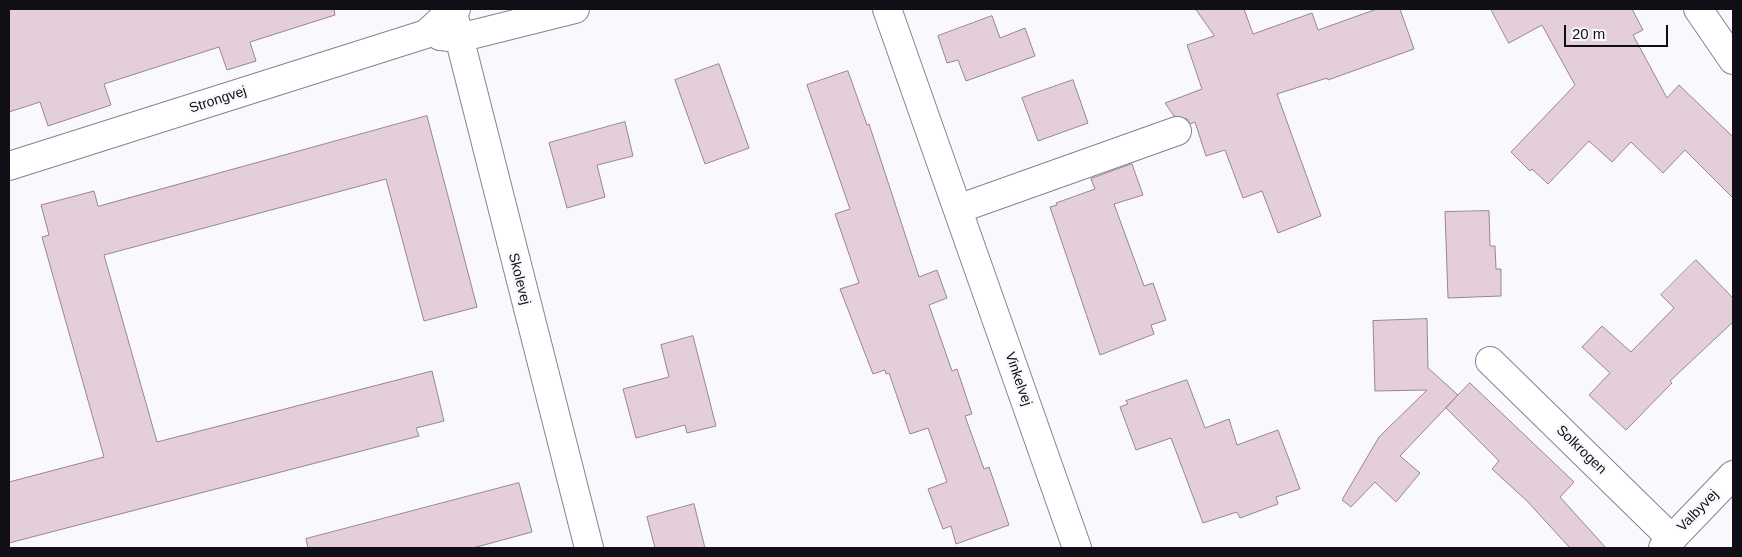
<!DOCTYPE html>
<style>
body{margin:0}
#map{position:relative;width:1742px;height:557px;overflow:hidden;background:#f9f9fd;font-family:Arial,sans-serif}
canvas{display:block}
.frame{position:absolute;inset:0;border:10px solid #100f15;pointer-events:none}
.scale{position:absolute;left:1564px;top:25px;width:104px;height:22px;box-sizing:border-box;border:2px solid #100f15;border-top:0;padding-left:6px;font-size:15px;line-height:18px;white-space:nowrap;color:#100f15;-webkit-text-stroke:4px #f9f9fd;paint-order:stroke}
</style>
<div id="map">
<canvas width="1742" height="557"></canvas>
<div class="frame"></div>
<div class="scale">20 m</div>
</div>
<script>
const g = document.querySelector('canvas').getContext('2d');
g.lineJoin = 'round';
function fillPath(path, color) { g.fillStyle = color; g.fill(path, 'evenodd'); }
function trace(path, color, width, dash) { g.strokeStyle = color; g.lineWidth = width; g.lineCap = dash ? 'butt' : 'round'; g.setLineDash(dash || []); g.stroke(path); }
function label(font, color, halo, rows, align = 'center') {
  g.font = font + ' Arial,sans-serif'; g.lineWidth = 5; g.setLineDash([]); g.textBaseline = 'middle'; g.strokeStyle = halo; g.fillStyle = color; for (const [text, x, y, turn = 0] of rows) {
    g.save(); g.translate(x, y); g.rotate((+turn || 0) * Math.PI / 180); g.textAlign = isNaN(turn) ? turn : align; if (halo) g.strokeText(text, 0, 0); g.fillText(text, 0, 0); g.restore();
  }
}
const building = new Path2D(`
 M 9,9 L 334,9 L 335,15 L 250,42 L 256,61 L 227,70 L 219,47 L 104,84 L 111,105 L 48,126 L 40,102 L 9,112 Z
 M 1196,9 L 1244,9 L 1253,34 L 1312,13 L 1318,30 L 1377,9 L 1400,9 L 1414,49 L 1328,80 L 1327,78 L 1277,94 L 1321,216 L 1278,233 L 1262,191 L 1243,198 L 1225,150 L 1206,156 L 1195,122 L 1190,124 L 1187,119 L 1174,116 L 1165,103 L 1202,89 L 1187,45 L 1214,36 Z
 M 1491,9 L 1632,9 L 1643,30 L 1633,35 L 1667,98 L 1679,85 L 1733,137 L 1733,198 L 1685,150 L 1663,173 L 1631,142 L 1612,162 L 1589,141 L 1548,184 L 1532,169 L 1530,171 L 1511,152 L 1575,85 L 1542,25 L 1509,43 Z
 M 992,16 L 1000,38 L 1025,28 L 1035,56 L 966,81 L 958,60 L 947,63 L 938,36 Z
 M 719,64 L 749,148 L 705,164 L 675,80 Z
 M 848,71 L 867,125 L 869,124 L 919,277 L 937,270 L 947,298 L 929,305 L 952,371 L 957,369 L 972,414 L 965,416 L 984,469 L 989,467 L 1009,525 L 956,544 L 951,526 L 943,529 L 928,489 L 947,482 L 928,428 L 910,434 L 889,373 L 886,374 L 885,370 L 873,374 L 840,289 L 859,283 L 835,214 L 850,209 L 807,85 Z
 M 1073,80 L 1088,123 L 1038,141 L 1022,98 Z
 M 427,116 L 477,307 L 424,321 L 386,179 L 104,255 L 157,442 L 432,371 L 444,421 L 416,428 L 419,436 L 9,543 L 9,482 L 104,457 L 42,237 L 49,235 L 41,205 L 94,191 L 98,206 Z
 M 625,122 L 633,156 L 597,165 L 605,197 L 567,208 L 549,143 Z
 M 1132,164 L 1143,195 L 1114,204 L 1144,286 L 1153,283 L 1166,320 L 1151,325 L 1154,334 L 1100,355 L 1050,207 L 1057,205 L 1056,203 L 1095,189 L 1091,179 Z
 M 1489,211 L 1490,246 L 1495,246 L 1496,269 L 1501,269 L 1501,296 L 1448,298 L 1445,212 Z
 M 1696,260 L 1733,298 L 1733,322 L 1670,381 L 1672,383 L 1626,430 L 1589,395 L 1610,373 L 1582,347 L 1602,326 L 1631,352 L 1674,308 L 1661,295 Z
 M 1427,319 L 1428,368 L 1458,395 L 1400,456 L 1420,473 L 1396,502 L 1375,482 L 1351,507 L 1342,500 L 1379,437 L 1427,390 L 1375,391 L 1373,321 Z
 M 693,336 L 716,426 L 687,433 L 685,425 L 636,438 L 623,389 L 669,377 L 661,345 Z
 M 1187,380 L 1205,428 L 1229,419 L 1237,445 L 1278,430 L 1300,489 L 1276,497 L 1278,504 L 1240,518 L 1237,512 L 1203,523 L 1171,438 L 1136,450 L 1120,407 L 1128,404 L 1126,401 Z
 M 1470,383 L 1574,482 L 1560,497 L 1606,548 L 1570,548 L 1527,501 L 1492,469 L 1499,461 L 1446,408 Z
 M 519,483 L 532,532 L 473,548 L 308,548 L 306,539 Z
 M 694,504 L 705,548 L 655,548 L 647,517 Z`);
fillPath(building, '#e4ced9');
trace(building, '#99858e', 1);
const minor = new Path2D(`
 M 452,9 L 589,548
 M 887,9 L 1077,548
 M 1698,9 L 1733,60
 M 440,36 L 459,38 L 575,9
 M 9,166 L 426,34 L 452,10 L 456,9
 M 958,209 L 1177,131
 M 1490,361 L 1672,539
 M 1663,548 L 1733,475`);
trace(minor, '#858294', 30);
trace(minor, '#fff', 28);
label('14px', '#100f15', '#f9f9fd', [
 ["Strongvej",218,100,-18],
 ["Skolevej",519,279,76],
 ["Vinkelvej",1018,379,71],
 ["Solkrogen",1581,450,44],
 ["Valbyvej",1698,511,-46]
]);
</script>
